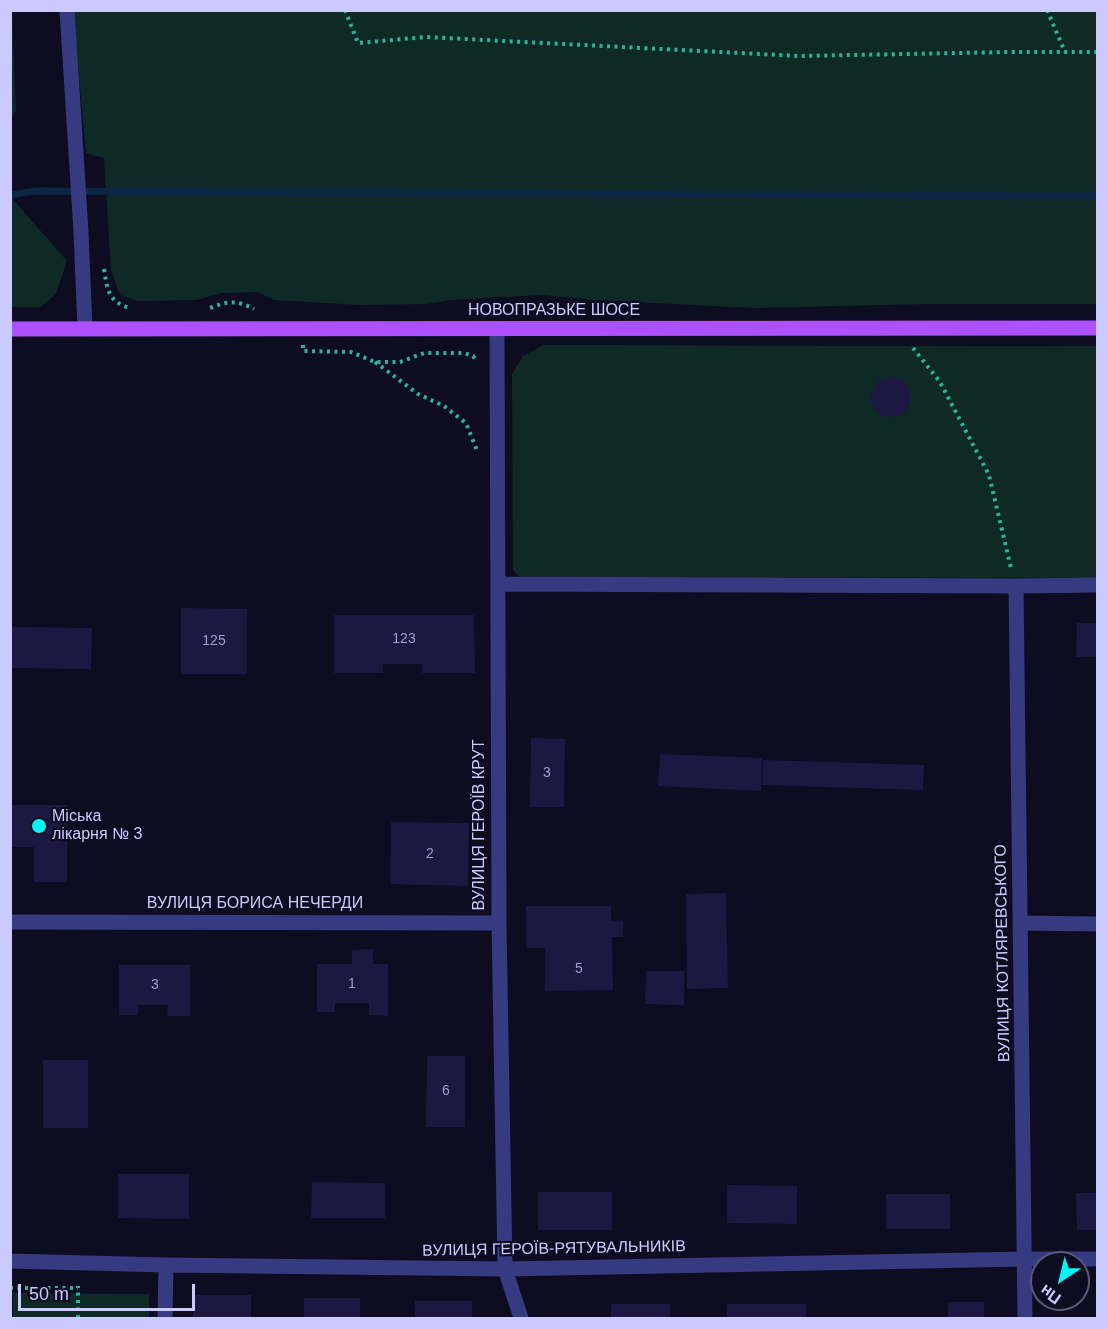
<!DOCTYPE html>
<meta charset="utf-8">
<style>
body{margin:0}
#map{position:relative;width:1108px;height:1329px;overflow:hidden;background:#0d0c20;font-family:Arial,sans-serif}
canvas{display:block}
.frame{position:absolute;inset:0;border:12px solid #cbcaff;pointer-events:none}
.north{position:absolute;left:1030px;top:1251px;width:60px;height:60px;box-sizing:border-box;background:#0d0c20;border:2px solid #595879;border-radius:50%;rotate:215deg;font-size:16px;font-weight:700;line-height:24px;text-align:center;color:#cbcaff}
.north::after{content:'';display:block;margin:auto;width:21px;height:27px;background:#00f5f5;clip-path:polygon(50% 0,100% 100%,50% 72%,0 100%)}
.scale{position:absolute;left:18px;top:1284px;width:177px;height:27px;box-sizing:border-box;border:3px solid #cbcaff;border-top:0;padding-left:8px;font-size:18px;line-height:21px;white-space:nowrap;color:#cbcaff;-webkit-text-stroke:4px #0d0c20;paint-order:stroke}
</style>
<div id="map">
<canvas width="1108" height="1329"></canvas>
<div class="frame"></div>
<div class="north">Пн</div>
<div class="scale">50 m</div>
</div>
<script>
const g = document.querySelector('canvas').getContext('2d');
g.lineJoin = 'round';
function fillPath(path, color) { g.fillStyle = color; g.fill(path, 'evenodd'); }
function trace(path, color, width, dash) { g.strokeStyle = color; g.lineWidth = width; g.lineCap = dash ? 'butt' : 'round'; g.setLineDash(dash || []); g.stroke(path); }
function label(font, color, halo, rows, align = 'center') {
  g.font = font + ' Arial,sans-serif'; g.lineWidth = 4.5; g.setLineDash([]); g.textBaseline = 'middle'; g.strokeStyle = halo; g.fillStyle = color; for (const [text, x, y, turn = 0] of rows) {
    g.save(); g.translate(x, y); g.rotate((+turn || 0) * Math.PI / 180); g.textAlign = isNaN(turn) ? turn : align; if (halo) g.strokeText(text, 0, 0); g.fillText(text, 0, 0); g.restore();
  }
}
fillPath(new Path2D(`
 M 12,11 L 16,110 L 11,119 L 10,11 Z
 M 73,11 L 1097,11 L 1097,304 L 928,304 L 753,308 L 596,300 L 541,295 L 451,300 L 427,304 L 360,305 L 274,300 L 257,292 L 222,293 L 196,300 L 138,301 L 120,295 L 111,270 L 104,158 L 86,153 Z
 M 10,196 L 67,261 L 56,294 L 41,307 L 11,307 Z
 M 544,345 C 729,345 913,347 1097,346 L 1097,578 L 520,577 L 513,570 L 512,374 L 523,356 Z
 M 13,1293 L 149,1294 L 149,1318 L 13,1318 Z`), '#0f2a26');
trace(new Path2D(`
 M 10,195 L 36,191 L 1098,196`), '#0b2645', 7);
fillPath(new Path2D(`
 M871 397a20 20 0 1 1 40 0a20 20 0 1 1-40 0Z
 M 181,608 L 247,609 L 247,674 L 181,674 Z
 M 334,615 L 474,615 L 475,673 L 422,673 L 422,664 L 383,664 L 383,673 L 334,673 Z
 M 1077,623 L 1098,623 L 1098,657 L 1076,657 Z
 M 10,627 L 92,628 L 91,669 L 10,668 Z
 M 531,738 L 565,739 L 564,807 L 530,807 Z
 M 660,754 L 762,758 L 761,791 L 658,786 Z
 M 763,760 L 924,765 L 923,790 L 762,785 Z
 M 10,805 L 67,805 L 67,882 L 34,882 L 34,847 L 10,847 Z
 M 391,822 L 469,823 L 468,886 L 390,884 Z
 M 726,893 L 728,988 L 687,989 L 686,894 Z
 M 526,906 L 611,906 L 611,921 L 623,920 L 623,937 L 612,937 L 613,990 L 545,991 L 545,948 L 526,948 Z
 M 373,949 L 373,964 L 388,964 L 388,1016 L 369,1015 L 369,1003 L 335,1003 L 335,1012 L 317,1012 L 317,964 L 352,964 L 352,950 Z
 M 119,965 L 190,965 L 190,1016 L 167,1016 L 168,1005 L 138,1005 L 138,1015 L 119,1015 Z
 M 646,971 L 684,971 L 684,1005 L 645,1004 Z
 M 427,1056 L 465,1056 L 465,1127 L 426,1127 Z
 M 43,1060 L 88,1060 L 88,1128 L 43,1128 Z
 M 118,1174 L 189,1174 L 189,1219 L 118,1218 Z
 M 312,1182 L 385,1183 L 385,1218 L 311,1218 Z
 M 727,1185 L 797,1186 L 797,1224 L 727,1223 Z
 M 538,1192 L 612,1192 L 612,1230 L 538,1230 Z
 M 1076,1193 L 1098,1193 L 1098,1230 L 1077,1230 Z
 M 886,1194 L 950,1194 L 950,1229 L 886,1229 Z
 M 193,1295 L 251,1295 L 251,1318 L 193,1318 Z
 M 304,1298 L 360,1298 L 360,1318 L 304,1318 Z
 M 415,1301 L 472,1301 L 472,1318 L 415,1318 Z
 M 948,1302 L 984,1302 L 984,1318 L 948,1318 Z
 M 611,1304 L 670,1304 L 670,1318 L 611,1318 Z
 M 727,1304 L 806,1304 L 806,1318 L 727,1318 Z`), '#1c1841');
trace(new Path2D(`
 M 345,10 L 358,43 L 426,37 L 799,56 L 1009,52 L 1098,52
 M 1047,10 L 1065,52
 M 104,269 C 107,288 108,303 131,308
 M 210,308 C 227,301 237,300 254,309
 M 303,345 L 303,351 L 351,352 L 375,362 L 400,362 L 424,353 L 464,353 L 473,356 L 477,362
 M 913,348 L 940,382 L 989,475 L 1011,568
 M 375,362 L 418,394 L 444,406 L 466,423 L 478,453
 M 10,1288 L 78,1288
 M 78,1318 L 78,1286`), '#2bb39d', 4, [3, 4.5]);
trace(new Path2D(`
 M 67,10 L 81,232 L 85,329
 M 497,329 L 499,923 L 505,1269 L 521,1318
 M 498,584 L 1016,586 L 1098,585
 M 1016,586 L 1025,1318
 M 10,922 L 499,923
 M 1020,923 L 1098,924
 M 10,1261 L 166,1265 L 505,1269 L 1025,1259 L 1098,1259
 M 165,1318 L 166,1265`), '#363a80', 15);
trace(new Path2D(`
 M 10,329 L 1098,328`), '#ad51ff', 15);
for (const [x, y, r, color] of [
 [39,826,8,"#00f5f5"]
]) { const dot = new Path2D(); dot.arc(x, y, r, 0, 2 * Math.PI); g.fillStyle = color; g.fill(dot); trace(dot, '#0d0c20', 2); }
label('14px', '#9f9ed0', null, [
 ["123",404,639],
 ["125",214,641],
 ["3",547,773],
 ["2",430,854],
 ["5",579,969],
 ["1",352,984],
 ["3",155,985],
 ["6",446,1091]
]);
label('16px', '#cbcaff', '#0d0c20', [
 ["НОВОПРАЗЬКЕ ШОСЕ",554,311],
 ["ВУЛИЦЯ ГЕРОЇВ КРУТ",480,825,-90],
 ["ВУЛИЦЯ БОРИСА НЕЧЕРДИ",255,904],
 ["ВУЛИЦЯ КОТЛЯРЕВСЬКОГО",1003,953,-91],
 ["ВУЛИЦЯ ГЕРОЇВ-РЯТУВАЛЬНИКІВ",554,1249,-1]
]);
label('16px', '#cbcaff', '#0d0c20', [
 ["Міська",52,817],
 ["лікарня № 3",52,835]
], 'left');
</script>
